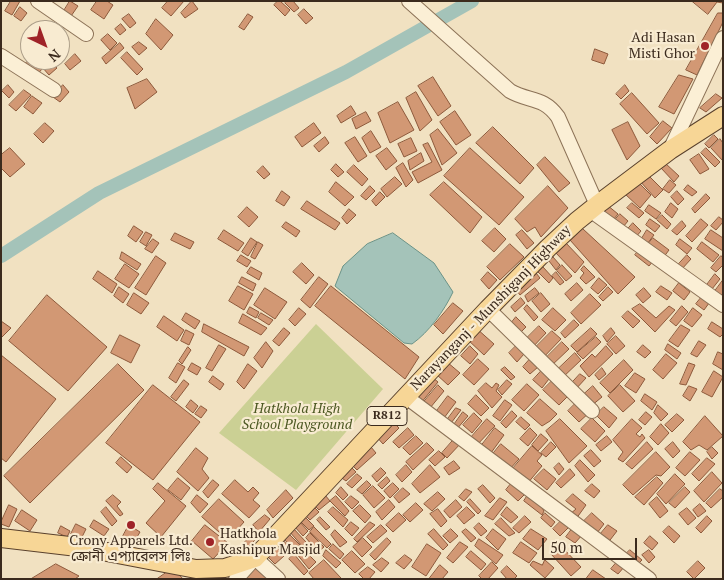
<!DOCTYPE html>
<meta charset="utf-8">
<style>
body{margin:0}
#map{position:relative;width:724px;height:580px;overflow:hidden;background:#f1e1c1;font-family:"PT Serif",serif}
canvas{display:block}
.frame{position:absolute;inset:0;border:2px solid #3b2a1d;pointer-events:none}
.north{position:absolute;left:20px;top:20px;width:50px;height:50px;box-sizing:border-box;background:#f8ebd1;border:1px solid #ac9e89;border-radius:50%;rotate:138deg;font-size:14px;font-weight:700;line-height:20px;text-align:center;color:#3b2a1d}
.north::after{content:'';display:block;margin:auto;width:18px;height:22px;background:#9f2328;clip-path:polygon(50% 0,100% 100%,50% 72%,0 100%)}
.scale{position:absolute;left:542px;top:538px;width:95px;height:22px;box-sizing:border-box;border:2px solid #3b2a1d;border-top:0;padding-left:6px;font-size:15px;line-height:18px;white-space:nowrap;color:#3b2a1d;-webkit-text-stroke:4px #f8ebd1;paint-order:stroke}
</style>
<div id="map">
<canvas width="724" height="580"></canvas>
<div class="frame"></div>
<div class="north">N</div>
<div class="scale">50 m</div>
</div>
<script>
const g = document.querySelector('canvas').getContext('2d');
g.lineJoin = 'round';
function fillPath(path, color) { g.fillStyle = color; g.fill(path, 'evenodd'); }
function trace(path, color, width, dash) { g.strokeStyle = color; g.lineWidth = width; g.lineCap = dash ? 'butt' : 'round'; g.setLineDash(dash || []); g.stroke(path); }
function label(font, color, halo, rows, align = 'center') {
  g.font = font + ' "PT Serif","Noto Sans Bengali",serif'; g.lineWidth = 4.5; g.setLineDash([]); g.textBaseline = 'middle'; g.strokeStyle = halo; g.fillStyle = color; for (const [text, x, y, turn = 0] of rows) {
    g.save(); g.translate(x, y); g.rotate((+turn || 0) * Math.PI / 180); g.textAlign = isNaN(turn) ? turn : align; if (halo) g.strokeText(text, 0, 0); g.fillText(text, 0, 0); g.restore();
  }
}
fillPath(new Path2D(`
 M 316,324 L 383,389 L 296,490 L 219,433 Z`), '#cbd094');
const water = new Path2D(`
 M 393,233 L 434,263 L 453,292 C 444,311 429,332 412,344 L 404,343 L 335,286 L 343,266 L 367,244 Z`);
fillPath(water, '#a4c3b9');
trace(water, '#6a9287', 1);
trace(new Path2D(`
 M 1,256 L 99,193 L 346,72 L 472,1`), '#a4c3b9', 14);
const building = new Path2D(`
 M 11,1 L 20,1 L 12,15 L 5,11 Z
 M 70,1 L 78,6 L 69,19 L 62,14 Z
 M 97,1 L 107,1 L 113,5 L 104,19 L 91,10 Z
 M 168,1 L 184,1 L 171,16 L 162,8 Z
 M 192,1 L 198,9 L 185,18 L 181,13 Z
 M 278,1 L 280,1 L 290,10 L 285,16 L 274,5 Z
 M 287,1 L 293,1 L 299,8 L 294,12 L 285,3 Z
 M 692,1 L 723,1 L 723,3 L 717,2 L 708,14 Z
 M 20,7 L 27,13 L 21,21 L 14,16 Z
 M 304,9 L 313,18 L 306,24 L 298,15 Z
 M 718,13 L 723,13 L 723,22 L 697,75 L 686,70 Z
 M 129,14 L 136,23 L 130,28 L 122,19 Z
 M 248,14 L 253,17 L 244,30 L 239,27 Z
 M 156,19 L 173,35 L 161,50 L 146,34 Z
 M 121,24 L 126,30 L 120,35 L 115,29 Z
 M 62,31 L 69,39 L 60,47 L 60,34 Z
 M 108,34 L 117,43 L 110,50 L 101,40 Z
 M 139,42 L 147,48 L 139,55 L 132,47 Z
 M 120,43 L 124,48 L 106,64 L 102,58 Z
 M 595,49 L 608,54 L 604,64 L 592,60 Z
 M 127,52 L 143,69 L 137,75 L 121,58 Z
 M 75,54 L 81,61 L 70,70 L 65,64 Z
 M 30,59 L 42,69 L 36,76 L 22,67 Z
 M 49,61 L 57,68 L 49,75 L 42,67 Z
 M 679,75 L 693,79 L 674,114 L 659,107 Z
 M 433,77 L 451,106 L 438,116 L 418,86 Z
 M 147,79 L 157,92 L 135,109 L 127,88 Z
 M 8,85 L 14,92 L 9,98 L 2,91 Z
 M 63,85 L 69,92 L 60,102 L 53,97 Z
 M 625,85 L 629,91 L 621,99 L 616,94 Z
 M 24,90 L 31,95 L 16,111 L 9,105 Z
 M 416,92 L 432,120 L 420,131 L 406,98 Z
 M 632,93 L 659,123 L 647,134 L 620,104 Z
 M 716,94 L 722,98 L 706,112 L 700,108 Z
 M 32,96 L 42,103 L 33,114 L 24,107 Z
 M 398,102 L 414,130 L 390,143 L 378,113 Z
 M 351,106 L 356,114 L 341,123 L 337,116 Z
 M 455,111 L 471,135 L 456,145 L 440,122 Z
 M 366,112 L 371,121 L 356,129 L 352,119 Z
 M 663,121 L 672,128 L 657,144 L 650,137 Z
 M 628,122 L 640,146 L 627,160 L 612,130 Z
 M 45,123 L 54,131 L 43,143 L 34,134 Z
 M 314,123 L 321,133 L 302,147 L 295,137 Z
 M 493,127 L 534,168 L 520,184 L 476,143 Z
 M 438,129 L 457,153 L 442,165 L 430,135 Z
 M 371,131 L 381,147 L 370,153 L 362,138 Z
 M 714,135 L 718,139 L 709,148 L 705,144 Z
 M 325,137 L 329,143 L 319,152 L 314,146 Z
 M 355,137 L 367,156 L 358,162 L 345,143 Z
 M 411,138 L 417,151 L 404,157 L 398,144 Z
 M 720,139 L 723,143 L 723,161 L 711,148 Z
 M 428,143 L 442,170 L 418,183 L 412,172 L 432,162 L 423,145 Z
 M 10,148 L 25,164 L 10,177 L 1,168 L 1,155 Z
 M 387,148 L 397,161 L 386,170 L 376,156 Z
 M 470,148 L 524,197 L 499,225 L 444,176 Z
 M 706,148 L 720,162 L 715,167 L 701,153 Z
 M 421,153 L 424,161 L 410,170 L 408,161 Z
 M 699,154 L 709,169 L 700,174 L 690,160 Z
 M 545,157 L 570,183 L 559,192 L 537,165 Z
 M 403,163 L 413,180 L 406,187 L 396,168 Z
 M 665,163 L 679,176 L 674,182 L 661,168 Z
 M 336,164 L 344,172 L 338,177 L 331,170 Z
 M 354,165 L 368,179 L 362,186 L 347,172 Z
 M 263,166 L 270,174 L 264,179 L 257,172 Z
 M 646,173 L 663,190 L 655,198 L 639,180 Z
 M 395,177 L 402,184 L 387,197 L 381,189 Z
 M 670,180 L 676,185 L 669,193 L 663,189 Z
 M 637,181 L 651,195 L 640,208 L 625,194 Z
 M 336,182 L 354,197 L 345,206 L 329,192 Z
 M 444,182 L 482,217 L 470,233 L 430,195 Z
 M 688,185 L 697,192 L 692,196 L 684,190 Z
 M 370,186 L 375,191 L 366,200 L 361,196 Z
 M 548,186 L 568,208 L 541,237 L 535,227 L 527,232 L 515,219 Z
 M 282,191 L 290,197 L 284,206 L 276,201 Z
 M 677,191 L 684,199 L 678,205 L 671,197 Z
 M 380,192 L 385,197 L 376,206 L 372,201 Z
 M 706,194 L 710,198 L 695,213 L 692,209 Z
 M 307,201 L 340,223 L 335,230 L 301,209 Z
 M 632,203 L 644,213 L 639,218 L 627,208 Z
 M 671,203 L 678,209 L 672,218 L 665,212 Z
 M 607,205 L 618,214 L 613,220 L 602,212 Z
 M 649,205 L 661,213 L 656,219 L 645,211 Z
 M 247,207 L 258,217 L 249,227 L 238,217 Z
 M 349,209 L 356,215 L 347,224 L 342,218 Z
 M 620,214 L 628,221 L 623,227 L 615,220 Z
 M 662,215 L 671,224 L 667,229 L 657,220 Z
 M 719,217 L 723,220 L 723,222 L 716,230 L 711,226 Z
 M 650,219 L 660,226 L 655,232 L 646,225 Z
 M 701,219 L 708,225 L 692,242 L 686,236 Z
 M 682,221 L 686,226 L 677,235 L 672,231 Z
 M 286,222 L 300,231 L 296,237 L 282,227 Z
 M 633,223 L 641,231 L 635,238 L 627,230 Z
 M 134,226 L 143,232 L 136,242 L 128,236 Z
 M 495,228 L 506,239 L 494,252 L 482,241 Z
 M 583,229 L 635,277 L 618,294 L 570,240 Z
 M 224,230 L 244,243 L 238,251 L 218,239 Z
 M 522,230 L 534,243 L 527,249 L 516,235 Z
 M 647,230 L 654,235 L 647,244 L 641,240 Z
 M 711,230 L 723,238 L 723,251 L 705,239 Z
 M 146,232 L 152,235 L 146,246 L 140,242 Z
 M 175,233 L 194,242 L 190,249 L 171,240 Z
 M 251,238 L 257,242 L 248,256 L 242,252 Z
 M 653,238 L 669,250 L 663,258 L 647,246 Z
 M 153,239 L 159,243 L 152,253 L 145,249 Z
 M 680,239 L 692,248 L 687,254 L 676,245 Z
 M 258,242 L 263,245 L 255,259 L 251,257 Z
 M 565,242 L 584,262 L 575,273 L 555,252 Z
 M 702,242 L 719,255 L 713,262 L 697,249 Z
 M 510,244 L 524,257 L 500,280 L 487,267 Z
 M 640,249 L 654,260 L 649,266 L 635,255 Z
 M 122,252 L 141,264 L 137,270 L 120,259 Z
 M 241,255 L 251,261 L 247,267 L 237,261 Z
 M 687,255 L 691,259 L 681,270 L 677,266 Z
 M 156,256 L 166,263 L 146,295 L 135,288 Z
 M 721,256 L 723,257 L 723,265 L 716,272 L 711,268 Z
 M 553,257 L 560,265 L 556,270 L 549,261 Z
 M 302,263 L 314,275 L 306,284 L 293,272 Z
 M 125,264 L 139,274 L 129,288 L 115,279 Z
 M 562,265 L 572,276 L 566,281 L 557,271 Z
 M 584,266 L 595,277 L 586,284 L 580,278 L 584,273 L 581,270 Z
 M 251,267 L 262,273 L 259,280 L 247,273 Z
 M 543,267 L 553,278 L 549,283 L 537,271 Z
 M 532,268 L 540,278 L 520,295 L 512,284 Z
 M 98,271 L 117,284 L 112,293 L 93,279 Z
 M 488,272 L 497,280 L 489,289 L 481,280 Z
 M 556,272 L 564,282 L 560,285 L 552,276 Z
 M 715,274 L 720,279 L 708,294 L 703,290 Z
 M 242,277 L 256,284 L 253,291 L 239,283 Z
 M 319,277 L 328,284 L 310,308 L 301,300 Z
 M 599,278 L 607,285 L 598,294 L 591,288 Z
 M 723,280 L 723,293 L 718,300 L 712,295 Z
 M 577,283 L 583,290 L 571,301 L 565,294 Z
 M 679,283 L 690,292 L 684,300 L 673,291 Z
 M 238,286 L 253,294 L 244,310 L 229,301 Z
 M 331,286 L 419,357 L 405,379 L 315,306 Z
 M 661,286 L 672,293 L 667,300 L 656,292 Z
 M 119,287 L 129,294 L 123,303 L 114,296 Z
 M 608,287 L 613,292 L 603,301 L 599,297 Z
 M 265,288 L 287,302 L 275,319 L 254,305 Z
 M 535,288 L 539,293 L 528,302 L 525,296 Z
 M 644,288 L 651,296 L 643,303 L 636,295 Z
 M 134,293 L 149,303 L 141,314 L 127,305 Z
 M 541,293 L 550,304 L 541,312 L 532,301 Z
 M 705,293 L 712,299 L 704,310 L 696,304 Z
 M 590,294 L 601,305 L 581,324 L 571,313 Z
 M 47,295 L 107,347 L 68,391 L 9,341 Z
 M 521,298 L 525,303 L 515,312 L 511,307 Z
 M 453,303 L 463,311 L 443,334 L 434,325 Z
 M 640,304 L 656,318 L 669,306 L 675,310 L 655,332 L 632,309 Z
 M 527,305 L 538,317 L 534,321 L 524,309 Z
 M 682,306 L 688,312 L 676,326 L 670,321 Z
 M 250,307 L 259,312 L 256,318 L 247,313 Z
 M 299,308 L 306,314 L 295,326 L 289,320 Z
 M 553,308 L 566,320 L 555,331 L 542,320 Z
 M 693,308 L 702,315 L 692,327 L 684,321 Z
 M 628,311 L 640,321 L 633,328 L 622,317 Z
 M 186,313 L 200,321 L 195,329 L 182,320 Z
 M 261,313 L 273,320 L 269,325 L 258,318 Z
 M 243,314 L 267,328 L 261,335 L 239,323 Z
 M 164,316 L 184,330 L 177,341 L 157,327 Z
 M 516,317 L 526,327 L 518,335 L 509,326 Z
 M 574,320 L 579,325 L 565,338 L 561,333 Z
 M 1,321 L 11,328 L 1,338 Z
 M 712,322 L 723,329 L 723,334 L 720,337 L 708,329 Z
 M 204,324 L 249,347 L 244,356 L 202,332 Z
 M 681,325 L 690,330 L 678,347 L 669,341 Z
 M 539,326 L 546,333 L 531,349 L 524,341 Z
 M 284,328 L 290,333 L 279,346 L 273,341 Z
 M 476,328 L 494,344 L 484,355 L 467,339 Z
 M 591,328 L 597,334 L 577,352 L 571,346 Z
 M 611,328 L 615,333 L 607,342 L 603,336 Z
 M 186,330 L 194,334 L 189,345 L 181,341 Z
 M 552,331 L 561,339 L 541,360 L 532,351 Z
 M 120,335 L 140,345 L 131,363 L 111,353 Z
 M 616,336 L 625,346 L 616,354 L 607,344 Z
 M 596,337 L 601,342 L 583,359 L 577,353 Z
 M 699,341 L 706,345 L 697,357 L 691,354 Z
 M 266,342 L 273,351 L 262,368 L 254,358 Z
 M 562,342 L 569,349 L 550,367 L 544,360 Z
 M 668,344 L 681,353 L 677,359 L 665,350 Z
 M 219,345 L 226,349 L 212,371 L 206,368 Z
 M 643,345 L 651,352 L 645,358 L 637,352 Z
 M 470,346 L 478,354 L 470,364 L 461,356 Z
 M 516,346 L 524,354 L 517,362 L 509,353 Z
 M 606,346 L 613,354 L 589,377 L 580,366 L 592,354 L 595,357 Z
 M 188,347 L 191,350 L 182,364 L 179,361 Z
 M 718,352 L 723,354 L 723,370 L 713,364 Z
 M 575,353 L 581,360 L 561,379 L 555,372 Z
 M 666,354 L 677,363 L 663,379 L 653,370 Z
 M 1,355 L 56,399 L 6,462 L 1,458 Z
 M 478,359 L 489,369 L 474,385 L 463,375 Z
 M 530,359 L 538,367 L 530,374 L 523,367 Z
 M 624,360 L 633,370 L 610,393 L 600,383 Z
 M 447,362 L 460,373 L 448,385 L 436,374 Z
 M 178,363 L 185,367 L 176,383 L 169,378 Z
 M 192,363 L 201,368 L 197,375 L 188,370 Z
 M 689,363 L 695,365 L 686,385 L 680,384 Z
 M 118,364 L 144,390 L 30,503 L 4,476 Z
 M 248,364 L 257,371 L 244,389 L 237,382 Z
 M 505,367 L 515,377 L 511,380 L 501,370 Z
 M 544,368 L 552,375 L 542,388 L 533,380 Z
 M 602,368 L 606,374 L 599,380 L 595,375 Z
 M 714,371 L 723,377 L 712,397 L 702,392 Z
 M 635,373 L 645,379 L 636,393 L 625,386 Z
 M 580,374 L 586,378 L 575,390 L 570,385 Z
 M 213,376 L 224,384 L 220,390 L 209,382 Z
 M 432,377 L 438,382 L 421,403 L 415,397 Z
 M 554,379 L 570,394 L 559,405 L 543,390 Z
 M 184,380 L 189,384 L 176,401 L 171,397 Z
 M 507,380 L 512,384 L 502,395 L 498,390 Z
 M 486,383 L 492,388 L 496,383 L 499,385 L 496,391 L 502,397 L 492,408 L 478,391 Z
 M 527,384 L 539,395 L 524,411 L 512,400 Z
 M 153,385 L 200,422 L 153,480 L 106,443 Z
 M 438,385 L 444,391 L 430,408 L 423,403 Z
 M 620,385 L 635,401 L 623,412 L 608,396 Z
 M 593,386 L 602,397 L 591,406 L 582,396 Z
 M 689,386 L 697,389 L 690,401 L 683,396 Z
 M 645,394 L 657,402 L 652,410 L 641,401 Z
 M 476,395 L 489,408 L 481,416 L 468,404 Z
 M 448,396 L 456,402 L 444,418 L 436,412 Z
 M 540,399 L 557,414 L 550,421 L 542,426 L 527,413 Z
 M 191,400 L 198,406 L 193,413 L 186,407 Z
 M 505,400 L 512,405 L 500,421 L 493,416 Z
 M 579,400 L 590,412 L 579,422 L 568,411 Z
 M 658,405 L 668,414 L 661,421 L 654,413 Z
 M 201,406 L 207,410 L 201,418 L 195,414 Z
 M 604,407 L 617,418 L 609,428 L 596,415 Z
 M 456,408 L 461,410 L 448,427 L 444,424 Z
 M 512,411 L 517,416 L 506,428 L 501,423 Z
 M 463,412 L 468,416 L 456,430 L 451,429 Z
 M 646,412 L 652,417 L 645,425 L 639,420 Z
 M 474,413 L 482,421 L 472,433 L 463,425 Z
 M 677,414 L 684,420 L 672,432 L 665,425 Z
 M 705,416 L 723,436 L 707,450 L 699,445 L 691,450 L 683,442 Z
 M 521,417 L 530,425 L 525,430 L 516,422 Z
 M 592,418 L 605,431 L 595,442 L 581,429 Z
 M 487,419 L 495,426 L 475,447 L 468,441 Z
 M 560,419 L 587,446 L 569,463 L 546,431 Z
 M 632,419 L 642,428 L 636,434 L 640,437 L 642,434 L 645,438 L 623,462 L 618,459 L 623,452 L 613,440 Z
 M 391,420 L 399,428 L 383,444 L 375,435 Z
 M 661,424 L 669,433 L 658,445 L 650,437 Z
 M 408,428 L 414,435 L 399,448 L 393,442 Z
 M 495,428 L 504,435 L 488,457 L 478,450 Z
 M 530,428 L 537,435 L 528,446 L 520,439 Z
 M 541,434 L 548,440 L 538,451 L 532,445 Z
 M 416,436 L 423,443 L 410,455 L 403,448 Z
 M 607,436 L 612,442 L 601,451 L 596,445 Z
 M 456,437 L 462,442 L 447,458 L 442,453 Z
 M 551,442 L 556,447 L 546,457 L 541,453 Z
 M 647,442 L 653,449 L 632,469 L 626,464 Z
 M 673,442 L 680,451 L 673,458 L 665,449 Z
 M 427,443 L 434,450 L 413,470 L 406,462 Z
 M 501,444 L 519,459 L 508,471 L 492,455 Z
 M 532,446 L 542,455 L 537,461 L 542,466 L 527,484 L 510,472 Z
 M 371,447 L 376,453 L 357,470 L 352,465 Z
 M 712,447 L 718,453 L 712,459 L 707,452 Z
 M 196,448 L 208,458 L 202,469 L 209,478 L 198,491 L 177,472 Z
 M 591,450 L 601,461 L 594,467 L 584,456 Z
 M 439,451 L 445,457 L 435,466 L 429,460 Z
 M 656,452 L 670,467 L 661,476 L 656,475 L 633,495 L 623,485 Z
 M 690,452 L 700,460 L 685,476 L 676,468 Z
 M 121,457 L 132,467 L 127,473 L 116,463 Z
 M 707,458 L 715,464 L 699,481 L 692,474 Z
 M 580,460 L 595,475 L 588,482 L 575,466 Z
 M 454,461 L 460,468 L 449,475 L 444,468 Z
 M 559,463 L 564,469 L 559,475 L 554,468 Z
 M 406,465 L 412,472 L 402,482 L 396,475 Z
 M 430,465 L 440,477 L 420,493 L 412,484 Z
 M 350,466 L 356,472 L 346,481 L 339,476 Z
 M 381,468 L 386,473 L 377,482 L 372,476 Z
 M 544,469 L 556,479 L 547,490 L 534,479 Z
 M 570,469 L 575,475 L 561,488 L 556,483 Z
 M 712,472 L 722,483 L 704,502 L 694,491 Z
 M 357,474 L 362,478 L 352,488 L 347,484 Z
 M 675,474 L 685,484 L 666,504 L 657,494 Z
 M 387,477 L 390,481 L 382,489 L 378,485 Z
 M 657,477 L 663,483 L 644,505 L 635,497 Z
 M 178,478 L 190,488 L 181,500 L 168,490 Z
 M 213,480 L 219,485 L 208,498 L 203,492 Z
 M 235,480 L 248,492 L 253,487 L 259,493 L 253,500 L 260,506 L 249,518 L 222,494 Z
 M 514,480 L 527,492 L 518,501 L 506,490 Z
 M 367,481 L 371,485 L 362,494 L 357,490 Z
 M 158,483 L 186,506 L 161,537 L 146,523 L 165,501 L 153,489 Z
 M 393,483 L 399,489 L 390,498 L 384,491 Z
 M 592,484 L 600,491 L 594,498 L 585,491 Z
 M 483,485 L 495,498 L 490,503 L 478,489 Z
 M 373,486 L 385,498 L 374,508 L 363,495 Z
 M 341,487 L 348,495 L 343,500 L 336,493 Z
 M 685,487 L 690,492 L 675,508 L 669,503 Z
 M 403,488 L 410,494 L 399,503 L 394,497 Z
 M 466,489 L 472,492 L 464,501 L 459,497 Z
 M 720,489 L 723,491 L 723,497 L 711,508 L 706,503 Z
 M 286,490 L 293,498 L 273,518 L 267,510 Z
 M 531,490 L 544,511 L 542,515 L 524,501 Z
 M 438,492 L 445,499 L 432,511 L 424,504 Z
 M 573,494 L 586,505 L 576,519 L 570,514 L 576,509 L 566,501 Z
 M 113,495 L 121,502 L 117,506 L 123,514 L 120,516 L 106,501 Z
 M 197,495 L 208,504 L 200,513 L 191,503 Z
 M 325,495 L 330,501 L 319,510 L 314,505 Z
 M 336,496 L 349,511 L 345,516 L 330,501 Z
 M 351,496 L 359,502 L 352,509 L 345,502 Z
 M 657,497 L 668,511 L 660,518 L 649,504 Z
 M 500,498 L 507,502 L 493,520 L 485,516 Z
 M 219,499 L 244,522 L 228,540 L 202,517 Z
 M 470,499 L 481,511 L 478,514 L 467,502 Z
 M 389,500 L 395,507 L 382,520 L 376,512 Z
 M 456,500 L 462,507 L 450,518 L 444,511 Z
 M 416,503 L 423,510 L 410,522 L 403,515 Z
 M 700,504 L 706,511 L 698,517 L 693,510 Z
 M 9,505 L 17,509 L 9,527 L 1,524 L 1,522 Z
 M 360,505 L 371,516 L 365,523 L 353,511 Z
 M 313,506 L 319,512 L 310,520 L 305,515 Z
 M 106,507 L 117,521 L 112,526 L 101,512 Z
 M 333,507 L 348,520 L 343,527 L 328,512 Z
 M 467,507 L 475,515 L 464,524 L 457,516 Z
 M 507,507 L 518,517 L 511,523 L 501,515 Z
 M 687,508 L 696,518 L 688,525 L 679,514 Z
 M 438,509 L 447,521 L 441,527 L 430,514 Z
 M 22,510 L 37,520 L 30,531 L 15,521 Z
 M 399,513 L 406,520 L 393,532 L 386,525 Z
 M 545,513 L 555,522 L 551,527 L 541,518 Z
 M 592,513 L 604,524 L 597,533 L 584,521 Z
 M 265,515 L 270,519 L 259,532 L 253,525 Z
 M 525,516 L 531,522 L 519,533 L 513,528 Z
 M 707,516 L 712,521 L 701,533 L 696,528 Z
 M 305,517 L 314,526 L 309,530 L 301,522 Z
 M 320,517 L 330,527 L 326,530 L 317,520 Z
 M 565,517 L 572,524 L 560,536 L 553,529 Z
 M 501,518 L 515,533 L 509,536 L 495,524 Z
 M 94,520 L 109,529 L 104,536 L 90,527 Z
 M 299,521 L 308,531 L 303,536 L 294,526 Z
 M 351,522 L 359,528 L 352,536 L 345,529 Z
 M 370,522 L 375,525 L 357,542 L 354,539 Z
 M 479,523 L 487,531 L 481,536 L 474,528 Z
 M 76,524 L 86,529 L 81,539 L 71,534 Z
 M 129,525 L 140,532 L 133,544 L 122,538 Z
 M 205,525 L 228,543 L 213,559 L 192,541 Z
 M 381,525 L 387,531 L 373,543 L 367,537 Z
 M 575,525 L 583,534 L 575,543 L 566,537 Z
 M 608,525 L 617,531 L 607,544 L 598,537 Z
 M 61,526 L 70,531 L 67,537 L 58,533 Z
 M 669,526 L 680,536 L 674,543 L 663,532 Z
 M 314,527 L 331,544 L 327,548 L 310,532 Z
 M 293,528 L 306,542 L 302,546 L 289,531 Z
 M 434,529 L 448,545 L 443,550 L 428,534 Z
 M 451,529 L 458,536 L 450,543 L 443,536 Z
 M 466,529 L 476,538 L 471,542 L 462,532 Z
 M 493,529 L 506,539 L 498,550 L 486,538 Z
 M 531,529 L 547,539 L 538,550 L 523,539 Z
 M 335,530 L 347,542 L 340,547 L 331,535 Z
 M 255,532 L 259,536 L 246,549 L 242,545 Z
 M 288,533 L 300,545 L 294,550 L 284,539 Z
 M 310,533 L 324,547 L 318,552 L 306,538 Z
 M 650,536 L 658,543 L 652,550 L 644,543 Z
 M 281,538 L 293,551 L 289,556 L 276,542 Z
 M 363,538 L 372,547 L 362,557 L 353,547 Z
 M 387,538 L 391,542 L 375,560 L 370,555 Z
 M 479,539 L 503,555 L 496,564 L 475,546 Z
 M 460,542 L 468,547 L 453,563 L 447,558 Z
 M 521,542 L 537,553 L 529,563 L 513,553 Z
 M 274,544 L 284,556 L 275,564 L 264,553 Z
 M 333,544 L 344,554 L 340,559 L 329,549 Z
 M 427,544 L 441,553 L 426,576 L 412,567 Z
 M 561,546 L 581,567 L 571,576 L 551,554 Z
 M 301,547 L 316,562 L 309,569 L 296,553 Z
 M 326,550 L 341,563 L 336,568 L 323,556 Z
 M 630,550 L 642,560 L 636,566 L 624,556 Z
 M 649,550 L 655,557 L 649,563 L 642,555 Z
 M 352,551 L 365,564 L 355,573 L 342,560 Z
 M 471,551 L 486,564 L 481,570 L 466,557 Z
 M 294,554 L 308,571 L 304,575 L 289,559 Z
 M 405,555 L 412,560 L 404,569 L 396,563 Z
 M 382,558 L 389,563 L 381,572 L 373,565 Z
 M 324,560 L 341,578 L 340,579 L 314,579 L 309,573 Z
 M 545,560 L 554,568 L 545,578 L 530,565 L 533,561 L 542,565 Z
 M 698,561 L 705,568 L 694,579 L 687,572 Z
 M 492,562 L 498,568 L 488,579 L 482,579 L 479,576 Z
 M 617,562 L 625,566 L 618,574 L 611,569 Z
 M 56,564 L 79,576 L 75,579 L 31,579 Z
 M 259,564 L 273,579 L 242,579 Z
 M 440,565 L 448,572 L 442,579 L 429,579 Z
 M 507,566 L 517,576 L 514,579 L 507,579 L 501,572 Z
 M 368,567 L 375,572 L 369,579 L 364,579 L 359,574 Z
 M 173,568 L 183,579 L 157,579 Z
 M 593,570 L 606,579 L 586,579 Z`);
fillPath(building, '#d29874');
trace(building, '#8d593b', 1);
const minor = new Path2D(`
 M 38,1 L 86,34
 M 409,1 L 510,91 C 529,102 543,96 558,117 L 597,205
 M 1,56 L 54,90
 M 670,150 L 723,38
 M 590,210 L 723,305
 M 488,309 L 592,411
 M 405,396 L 649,579
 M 236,579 L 255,558 L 278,579`);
const major = new Path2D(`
 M 1,538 L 86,548 L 196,569 L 225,568 L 255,558 L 488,309 L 548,248 L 577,221 L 597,205 L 670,150 L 723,116`);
trace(minor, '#8c7257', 16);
trace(major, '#59402c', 20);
trace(minor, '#fbefd5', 14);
trace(major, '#f7d696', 18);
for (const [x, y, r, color] of [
 [705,46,5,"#9f2328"],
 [131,525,5,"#9f2328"],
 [210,542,5,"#9f2328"]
]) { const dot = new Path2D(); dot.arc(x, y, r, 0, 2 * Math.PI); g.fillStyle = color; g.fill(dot); trace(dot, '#f8ebd1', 2); }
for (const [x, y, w] of [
 [387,416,40]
]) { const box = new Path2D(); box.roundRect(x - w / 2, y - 9.5, w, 19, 4); g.fillStyle = '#f8ebd1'; g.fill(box); trace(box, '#3b2a1d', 1); }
label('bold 12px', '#3b2a1d', null, [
 ["R812",387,416]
]);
label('14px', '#3b2a1d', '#f8ebd1', [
 ["Adi Hasan",695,38],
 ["Misti Ghor",695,54],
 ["Hatkhola",220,534,"left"],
 ["Kashipur Masjid",220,550,"left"],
 ["Crony Apparels Ltd.",131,541,"center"],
 ["ক্রোনী এপ্যারেলস লিঃ",131,557,"center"]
], 'right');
label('14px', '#3b2a1d', '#f8ebd1', [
 ["Narayanganj - Munshiganj Highway",491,308,-46]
]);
label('italic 14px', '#4c5822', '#f8ebd1', [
 ["Hatkhola High",297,409],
 ["School Playground",297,425]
]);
</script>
